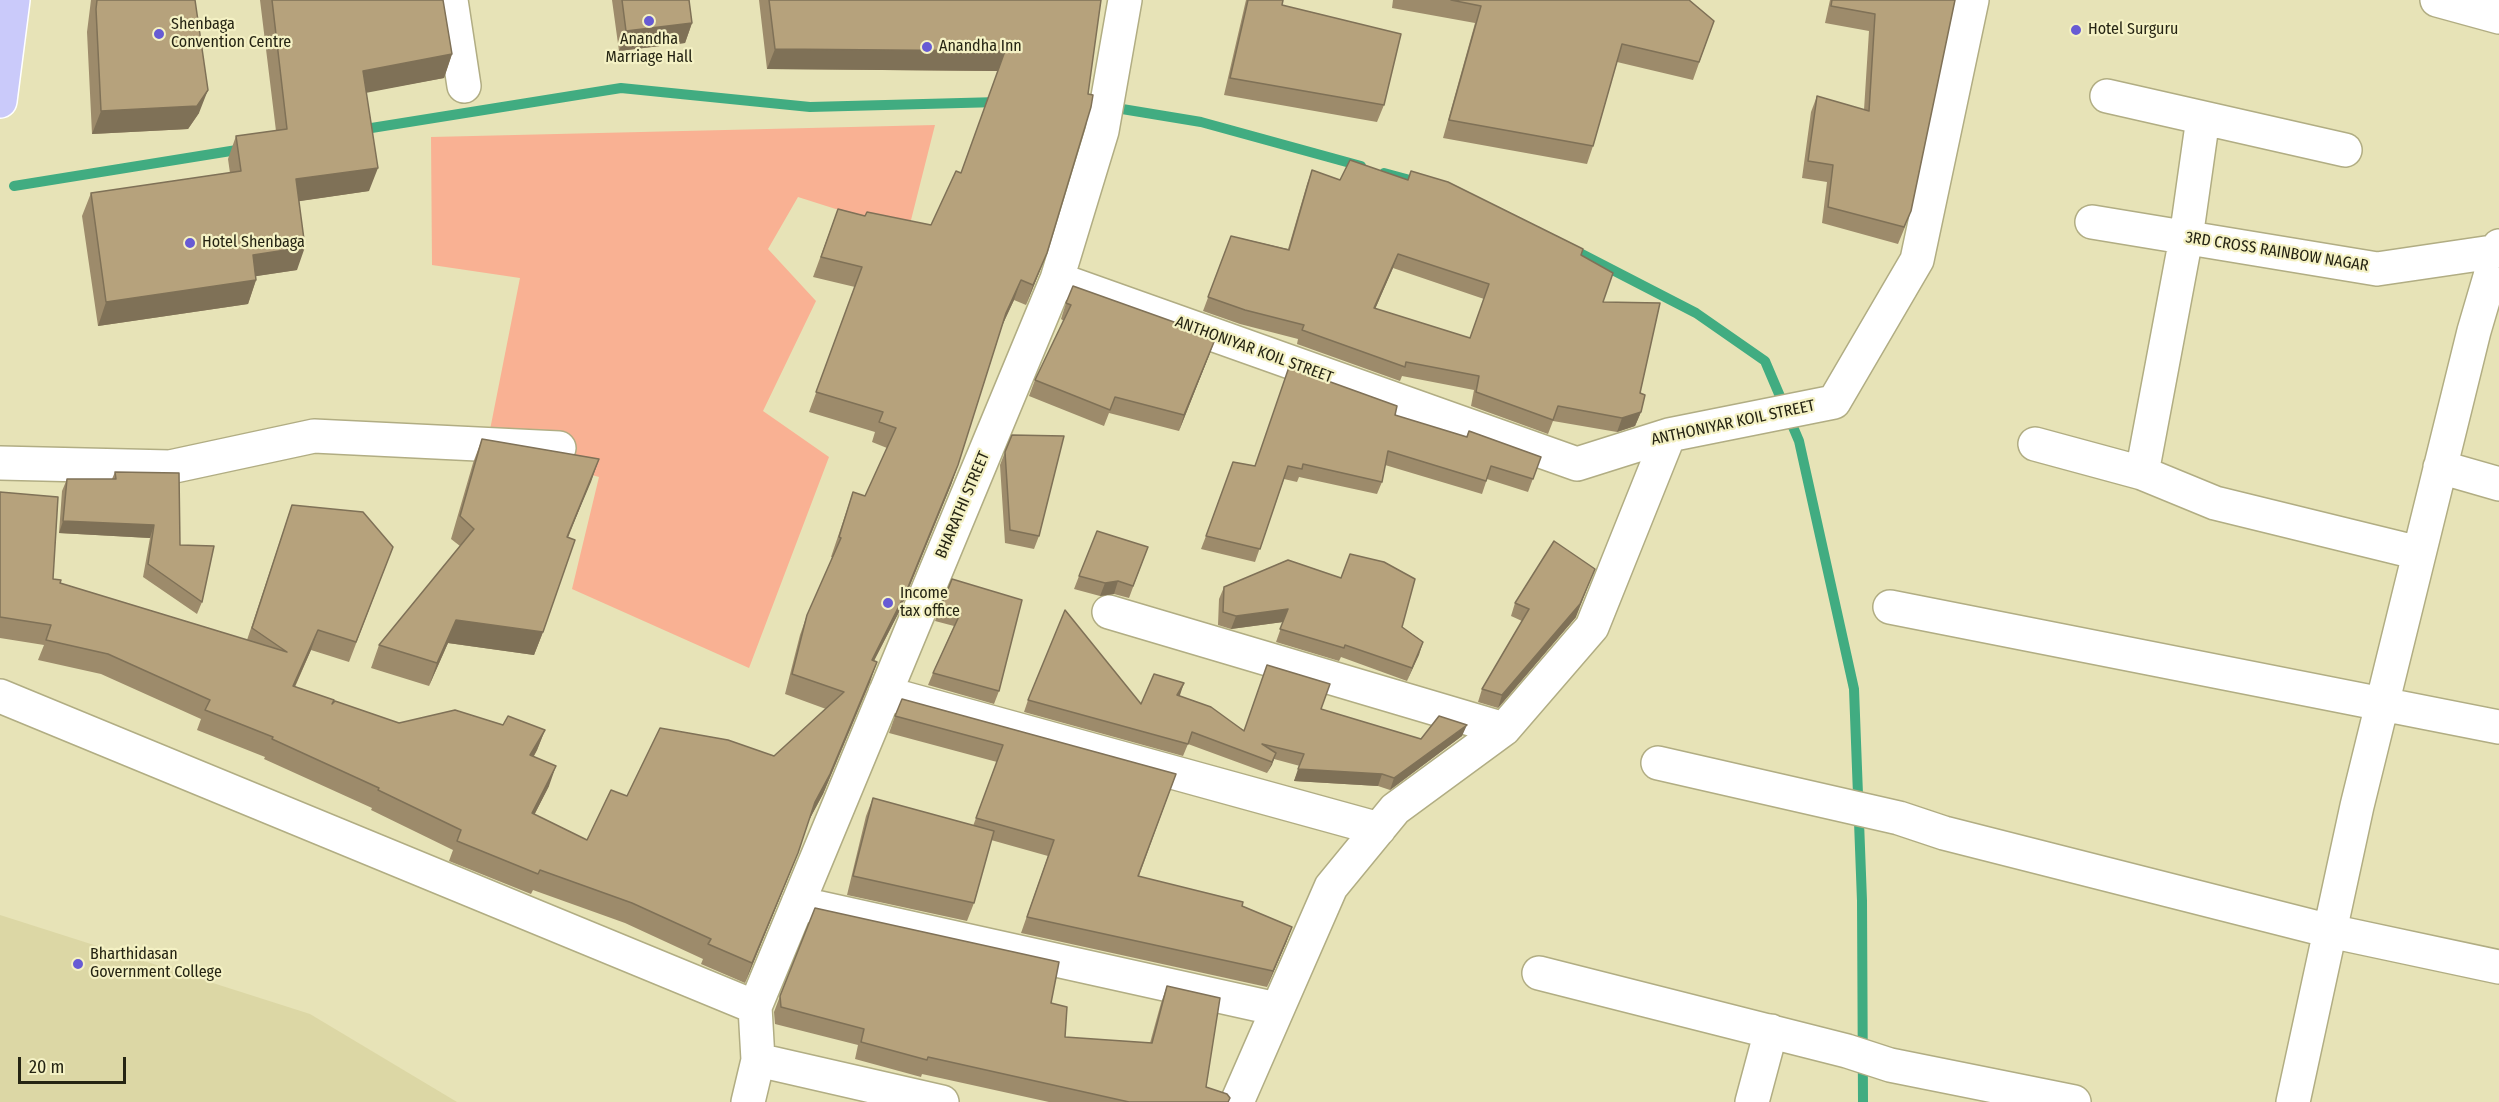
<!DOCTYPE html>
<style>
body{margin:0}
#map{position:relative;width:2499px;height:1102px;overflow:hidden;background:#e7e3b7;font-family:"Fira Sans Condensed",sans-serif}
canvas{display:block}
.scale{position:absolute;left:18px;top:1057px;width:108px;height:27px;box-sizing:border-box;border:3px solid #252413;border-top:0;padding-left:8px;font-size:18px;line-height:21px;white-space:nowrap;color:#252413;-webkit-text-stroke:4px #f4f1c4;paint-order:stroke}
</style>
<div id="map">
<canvas width="2499" height="1102"></canvas>
<div class="scale">20 m</div>
</div>
<script>
const g = document.querySelector('canvas').getContext('2d');
g.lineJoin = 'round';
function fillPath(path, color) { g.fillStyle = color; g.fill(path, 'evenodd'); }
function trace(path, color, width, dash) { g.strokeStyle = color; g.lineWidth = width; g.lineCap = dash ? 'butt' : 'round'; g.setLineDash(dash || []); g.stroke(path); }
function label(font, color, halo, rows, align = 'center') {
  g.font = font + ' "Fira Sans Condensed",sans-serif'; g.lineWidth = 4.5; g.setLineDash([]); g.textBaseline = 'middle'; g.strokeStyle = halo; g.fillStyle = color; for (const [text, x, y, turn = 0] of rows) {
    g.save(); g.translate(x, y); g.rotate((+turn || 0) * Math.PI / 180); g.textAlign = isNaN(turn) ? turn : align; if (halo) g.strokeText(text, 0, 0); g.fillText(text, 0, 0); g.restore();
  }
}
fillPath(new Path2D(`
 M 0,915 L 310,1014 L 457,1102 L 0,1102 Z`), '#dcd7a5');
fillPath(new Path2D(`
 M 935,125 L 908,232 L 798,197 L 768,249 L 816,301 L 763,411 L 829,457 L 749,668 L 572,589 L 599,477 L 487,445 L 520,278 L 432,265 L 431,137 Z`), '#f9b193');
trace(new Path2D(`
 M 1110,107 L 1201,122 L 1361,166
 M 359,130 L 621,88 L 810,107 L 999,102
 M 1384,173 L 1421,183
 M 14,186 L 243,149
 M 1570,248 L 1696,313 L 1765,361 L 1799,441 L 1854,689 L 1862,901 L 1863,1102`), '#41ac81', 10);
const minor = new Path2D(`
 M 451,0 L 464,86
 M 2437,0 L 2499,17
 M 2107,96 L 2345,150
 M 2092,222 L 2377,269 L 2499,251
 M 1057,279 L 1577,464 L 1669,435 L 1834,402 L 1917,260 L 1972,0
 M 2035,444 L 2142,473 L 2215,503 L 2419,553
 M 0,463 L 170,467 L 314,436 L 559,448
 M 2440,467 L 2499,484
 M 2142,473 L 2186,238 L 2203,118
 M 1890,607 L 2499,727
 M 1109,612 L 1504,729
 M 885,693 L 1379,829
 M 0,696 L 755,1007
 M 1658,763 L 1899,818 L 1944,833 L 2330,931 L 2499,967
 M 798,903 L 1277,1009
 M 1539,973 L 1847,1051 L 1890,1065 L 2074,1102
 M 758,1060 L 942,1102
 M 748,1102 L 758,1060 L 755,1007 L 1057,279 L 1102,131 L 1125,0
 M 1237,1102 L 1331,887 L 1395,809 L 1504,729 L 1592,627 L 1669,435
 M 1752,1102 L 1771,1031
 M 2293,1102 L 2357,806 L 2474,331 L 2499,246`);
const major = new Path2D(`
 M 0,101 L 13,0`);
trace(minor, '#b1ad83', 36);
trace(major, '#fff', 36);
trace(minor, '#fff', 33);
trace(major, '#cacafa', 33);
fillPath(new Path2D(`
 M 91,0 L 195,0 L 199,113 L 188,129 L 92,134 L 87,32 Z
 M 260,0 L 443,0 L 452,54 L 444,78 L 366,92 L 369,191 L 299,201 L 297,270 L 256,276 L 256,280 L 248,304 L 98,326 L 82,216 L 91,193 L 230,173 L 228,159 L 236,136 L 276,131 Z
 M 612,0 L 689,0 L 692,23 L 685,43 L 619,51 Z
 M 759,0 L 1101,0 L 1047,253 L 1026,305 L 1014,300 L 1002,326 L 958,465 L 951,485 L 899,612 L 874,661 L 870,682 L 823,794 L 809,820 L 790,873 L 745,983 L 701,964 L 703,959 L 625,923 L 533,890 L 531,894 L 449,861 L 453,850 L 371,810 L 372,808 L 264,759 L 265,757 L 197,730 L 201,719 L 101,674 L 38,660 L 44,645 L 0,638 L 0,492 L 53,579 L 60,583 L 247,640 L 292,505 L 393,547 L 349,662 L 311,650 L 295,687 L 332,704 L 399,723 L 503,725 L 545,730 L 537,750 L 534,756 L 549,786 L 534,815 L 587,840 L 627,796 L 774,756 L 826,709 L 785,694 L 800,635 L 807,615 L 833,557 L 831,557 L 853,492 L 865,496 L 887,448 L 872,442 L 875,432 L 809,412 L 855,287 L 813,277 L 838,209 L 865,216 L 931,225 L 961,173 L 998,71 L 767,69 Z
 M 1246,0 L 1283,0 L 1282,5 L 1384,105 L 1377,122 L 1224,95 Z
 M 1393,0 L 1689,0 L 1714,21 L 1693,80 L 1617,62 L 1593,146 L 1587,164 L 1443,138 L 1475,23 L 1392,8 Z
 M 1830,0 L 1955,0 L 1905,227 L 1898,244 L 1822,223 L 1827,182 L 1802,178 L 1811,112 L 1817,96 L 1864,110 L 1869,31 L 1825,23 Z
 M 1312,170 L 1340,180 L 1581,255 L 1603,302 L 1640,393 L 1641,412 L 1635,426 L 1617,432 L 1553,421 L 1548,434 L 1471,406 L 1474,390 L 1402,376 L 1400,381 L 1297,344 L 1298,339 L 1240,324 L 1203,311 L 1231,236 L 1288,249 L 1307,184 ZM 1393,268 L 1484,299 L 1470,338 L 1375,309 Z
 M 1066,303 L 1210,353 L 1179,431 L 1109,413 L 1104,426 L 1029,396 L 1035,380 L 1064,321 L 1061,319 Z
 M 1395,415 L 1466,437 L 1469,431 L 1541,457 L 1528,492 L 1487,479 L 1482,494 L 1385,465 L 1382,482 L 1377,494 L 1299,477 L 1297,482 L 1284,479 L 1255,562 L 1201,549 L 1206,536 L 1255,466 Z
 M 482,439 L 599,459 L 568,538 L 543,632 L 534,655 L 448,643 L 429,686 L 371,668 L 379,645 L 460,546 L 451,539 L 473,463 Z
 M 1005,452 L 1039,536 L 1034,549 L 1005,543 L 1000,465 Z
 M 115,472 L 180,545 L 202,602 L 197,614 L 143,577 L 150,538 L 59,533 L 62,491 L 67,479 L 112,479 Z
 M 1148,547 L 1129,598 L 1114,594 L 1100,596 L 1074,589 L 1079,576 Z
 M 952,579 L 999,691 L 994,704 L 928,685 L 933,673 L 954,626 L 935,621 Z
 M 1224,587 L 1402,627 L 1423,642 L 1407,681 L 1341,657 L 1339,661 L 1276,642 L 1283,622 L 1231,629 L 1218,625 L 1219,599 Z
 M 1515,603 L 1576,617 L 1498,708 L 1478,702 L 1482,689 L 1522,621 L 1511,616 Z
 M 1180,696 L 1244,730 L 1321,709 L 1421,739 L 1462,736 L 1390,790 L 1378,786 L 1294,781 L 1300,766 L 1274,759 L 1267,773 L 1188,744 L 1183,756 L 1024,712 L 1028,700 L 1141,704 Z
 M 895,716 L 1176,774 L 1139,876 L 1242,906 L 1292,927 L 1286,943 L 1267,987 L 1021,933 L 1048,856 L 991,840 L 974,903 L 967,921 L 847,895 L 866,816 L 873,798 L 973,826 L 997,762 L 889,733 Z
 M 1167,986 L 1206,1087 L 1228,1102 L 1049,1102 L 922,1074 L 921,1077 L 855,1059 L 858,1045 L 775,1024 L 774,1012 L 780,996 L 1051,1003 L 1065,1037 L 1150,1043 L 1161,1003 Z`), '#9d8b6b');
fillPath(new Path2D(`
 M 692,23 L 685,43 L 619,51 L 626,31 Z
 M 775,49 L 1005,51 L 998,71 L 767,69 Z
 M 452,54 L 444,78 L 355,95 L 363,71 Z
 M 208,90 L 199,113 L 188,129 L 92,134 L 101,111 Z
 M 378,168 L 369,191 L 287,203 L 296,179 Z
 M 305,247 L 297,270 L 244,278 L 253,255 Z
 M 1047,253 L 1039,273 L 1026,305 L 1033,285 Z
 M 1398,254 L 1393,268 L 1369,323 L 1374,308 Z
 M 256,280 L 248,304 L 98,326 L 106,302 Z
 M 1021,280 L 1014,300 L 999,332 L 1006,313 Z
 M 1216,337 L 1210,353 L 1179,431 L 1184,415 Z
 M 1641,412 L 1635,426 L 1617,432 L 1622,418 Z
 M 599,459 L 591,482 L 558,560 L 567,537 Z
 M 958,465 L 951,485 L 899,612 L 864,680 L 872,660 Z
 M 63,521 L 154,525 L 150,538 L 59,533 Z
 M 1118,581 L 1114,594 L 1100,596 L 1105,583 Z
 M 1590,581 L 1576,617 L 1498,708 L 1502,695 Z
 M 1288,609 L 1283,622 L 1231,629 L 1236,616 Z
 M 456,620 L 543,632 L 534,655 L 448,643 L 429,686 L 437,663 Z
 M 318,630 L 311,650 L 286,706 L 293,686 Z
 M 1423,642 L 1419,655 L 1407,681 L 1412,668 Z
 M 877,662 L 870,682 L 823,794 L 808,822 L 815,802 Z
 M 1184,683 L 1180,695 L 1173,706 L 1177,695 Z
 M 1467,725 L 1462,736 L 1390,790 L 1394,778 Z
 M 545,730 L 537,750 L 523,775 L 530,755 Z
 M 1276,753 L 1272,765 L 1267,773 L 1272,762 Z
 M 556,766 L 549,786 L 525,833 L 532,813 Z
 M 1298,769 L 1382,774 L 1378,786 L 1294,781 Z
 M 798,853 L 790,873 L 745,983 L 752,963 Z
 M 1292,927 L 1286,943 L 1267,987 L 1273,971 Z`), '#7f7157');
const building = new Path2D(`
 M 97,0 L 195,0 L 208,90 L 197,106 L 101,111 L 96,9 Z
 M 272,0 L 443,0 L 452,54 L 363,71 L 378,168 L 296,179 L 305,247 L 253,255 L 256,280 L 106,302 L 91,193 L 241,171 L 236,136 L 287,129 Z
 M 622,0 L 689,0 L 692,23 L 626,31 Z
 M 769,0 L 1101,0 L 1088,94 L 1093,95 L 1091,107 L 1047,253 L 1033,285 L 1021,280 L 1006,313 L 958,465 L 906,592 L 872,660 L 877,662 L 830,774 L 815,802 L 798,853 L 752,963 L 708,944 L 711,939 L 632,903 L 540,870 L 538,874 L 457,841 L 461,830 L 378,790 L 379,788 L 272,739 L 273,737 L 205,710 L 210,700 L 108,654 L 46,640 L 51,625 L 0,617 L 0,492 L 58,497 L 53,579 L 61,580 L 60,583 L 287,652 L 252,628 L 292,505 L 363,512 L 393,547 L 356,642 L 318,630 L 293,686 L 334,700 L 332,704 L 335,701 L 399,723 L 455,710 L 503,725 L 508,716 L 545,730 L 530,755 L 556,766 L 532,813 L 587,840 L 611,790 L 627,796 L 660,728 L 728,740 L 774,756 L 844,692 L 792,674 L 807,615 L 841,538 L 839,537 L 853,492 L 865,496 L 896,428 L 879,422 L 883,412 L 816,392 L 862,267 L 821,257 L 838,209 L 865,216 L 867,212 L 931,225 L 956,171 L 961,173 L 1005,51 L 775,49 Z
 M 1248,0 L 1283,0 L 1282,5 L 1401,34 L 1384,105 L 1230,78 Z
 M 1451,0 L 1689,0 L 1714,21 L 1699,62 L 1622,44 L 1593,146 L 1449,120 L 1481,6 Z
 M 1832,0 L 1955,0 L 1911,211 L 1904,227 L 1828,207 L 1833,165 L 1808,161 L 1817,96 L 1869,111 L 1875,14 L 1831,6 Z
 M 1350,160 L 1408,180 L 1411,171 L 1448,182 L 1583,249 L 1581,255 L 1613,273 L 1603,302 L 1660,303 L 1640,393 L 1645,395 L 1641,412 L 1622,418 L 1558,406 L 1553,420 L 1476,392 L 1479,376 L 1406,362 L 1405,367 L 1302,330 L 1304,325 L 1245,310 L 1208,297 L 1231,236 L 1289,250 L 1312,170 L 1340,180 ZM 1398,254 L 1489,284 L 1470,338 L 1374,308 Z
 M 1073,286 L 1216,337 L 1184,415 L 1115,397 L 1110,410 L 1035,380 L 1071,305 L 1066,303 Z
 M 1289,367 L 1397,406 L 1395,415 L 1467,437 L 1469,431 L 1541,457 L 1533,479 L 1491,466 L 1486,481 L 1388,451 L 1382,482 L 1303,464 L 1302,469 L 1288,466 L 1260,549 L 1206,536 L 1233,462 L 1255,466 Z
 M 1012,435 L 1064,436 L 1039,536 L 1010,530 L 1005,452 Z
 M 482,439 L 599,459 L 567,537 L 575,540 L 543,632 L 456,620 L 437,663 L 379,645 L 474,529 L 460,516 Z
 M 115,472 L 179,473 L 180,545 L 214,546 L 202,602 L 148,564 L 154,525 L 63,521 L 67,479 L 116,479 Z
 M 1097,531 L 1148,547 L 1133,586 L 1118,581 L 1105,583 L 1079,576 Z
 M 1554,541 L 1595,569 L 1580,604 L 1502,695 L 1482,689 L 1529,609 L 1515,603 Z
 M 1350,554 L 1384,562 L 1415,579 L 1402,627 L 1423,642 L 1412,668 L 1345,645 L 1344,648 L 1280,629 L 1288,609 L 1236,616 L 1223,612 L 1224,587 L 1288,560 L 1341,578 Z
 M 952,579 L 1022,600 L 999,691 L 933,673 L 960,614 L 940,609 Z
 M 1065,610 L 1141,704 L 1154,674 L 1184,683 L 1177,695 L 1211,707 L 1244,731 L 1267,665 L 1330,684 L 1321,709 L 1421,739 L 1439,716 L 1467,725 L 1394,778 L 1382,774 L 1298,769 L 1304,754 L 1262,744 L 1276,753 L 1272,762 L 1192,732 L 1188,744 L 1028,700 Z
 M 902,699 L 1176,774 L 1138,876 L 1243,902 L 1242,906 L 1292,927 L 1273,971 L 1027,917 L 1054,840 L 976,818 L 1003,745 L 895,716 Z
 M 873,798 L 994,831 L 974,903 L 853,876 Z
 M 815,908 L 1059,962 L 1051,1003 L 1067,1007 L 1065,1037 L 1152,1043 L 1167,986 L 1220,998 L 1206,1087 L 1227,1094 L 1230,1098 L 1228,1102 L 1129,1102 L 928,1057 L 927,1060 L 861,1042 L 864,1029 L 781,1007 L 780,996 Z`);
fillPath(building, '#b6a27c');
trace(building, '#7f7157', 1.5);
for (const [x, y, r, color] of [
 [649,21,6,"#675bd4"],
 [2076,30,6,"#675bd4"],
 [159,34,6,"#675bd4"],
 [927,47,6,"#675bd4"],
 [190,243,6,"#675bd4"],
 [888,603,6,"#675bd4"],
 [78,964,6,"#675bd4"]
]) { const dot = new Path2D(); dot.arc(x, y, r, 0, 2 * Math.PI); g.fillStyle = color; g.fill(dot); trace(dot, '#f4f1c4', 2); }
label('16px', '#252413', '#f4f1c4', [
 ["Shenbaga",171,25],
 ["Convention Centre",171,43],
 ["Hotel Surguru",2088,30],
 ["Anandha",649,40,"center"],
 ["Marriage Hall",649,58,"center"],
 ["Anandha Inn",939,47],
 ["Hotel Shenbaga",202,243],
 ["Income",900,594],
 ["tax office",900,612],
 ["Bharthidasan",90,955],
 ["Government College",90,973]
], 'left');
label('16px', '#252413', '#f4f1c4', [
 ["3RD CROSS RAINBOW NAGAR",2277,252,9],
 ["ANTHONIYAR KOIL STREET",1254,350,20],
 ["ANTHONIYAR KOIL STREET",1733,423,-12],
 ["BHARATHI STREET",963,505,-67]
]);
</script>
